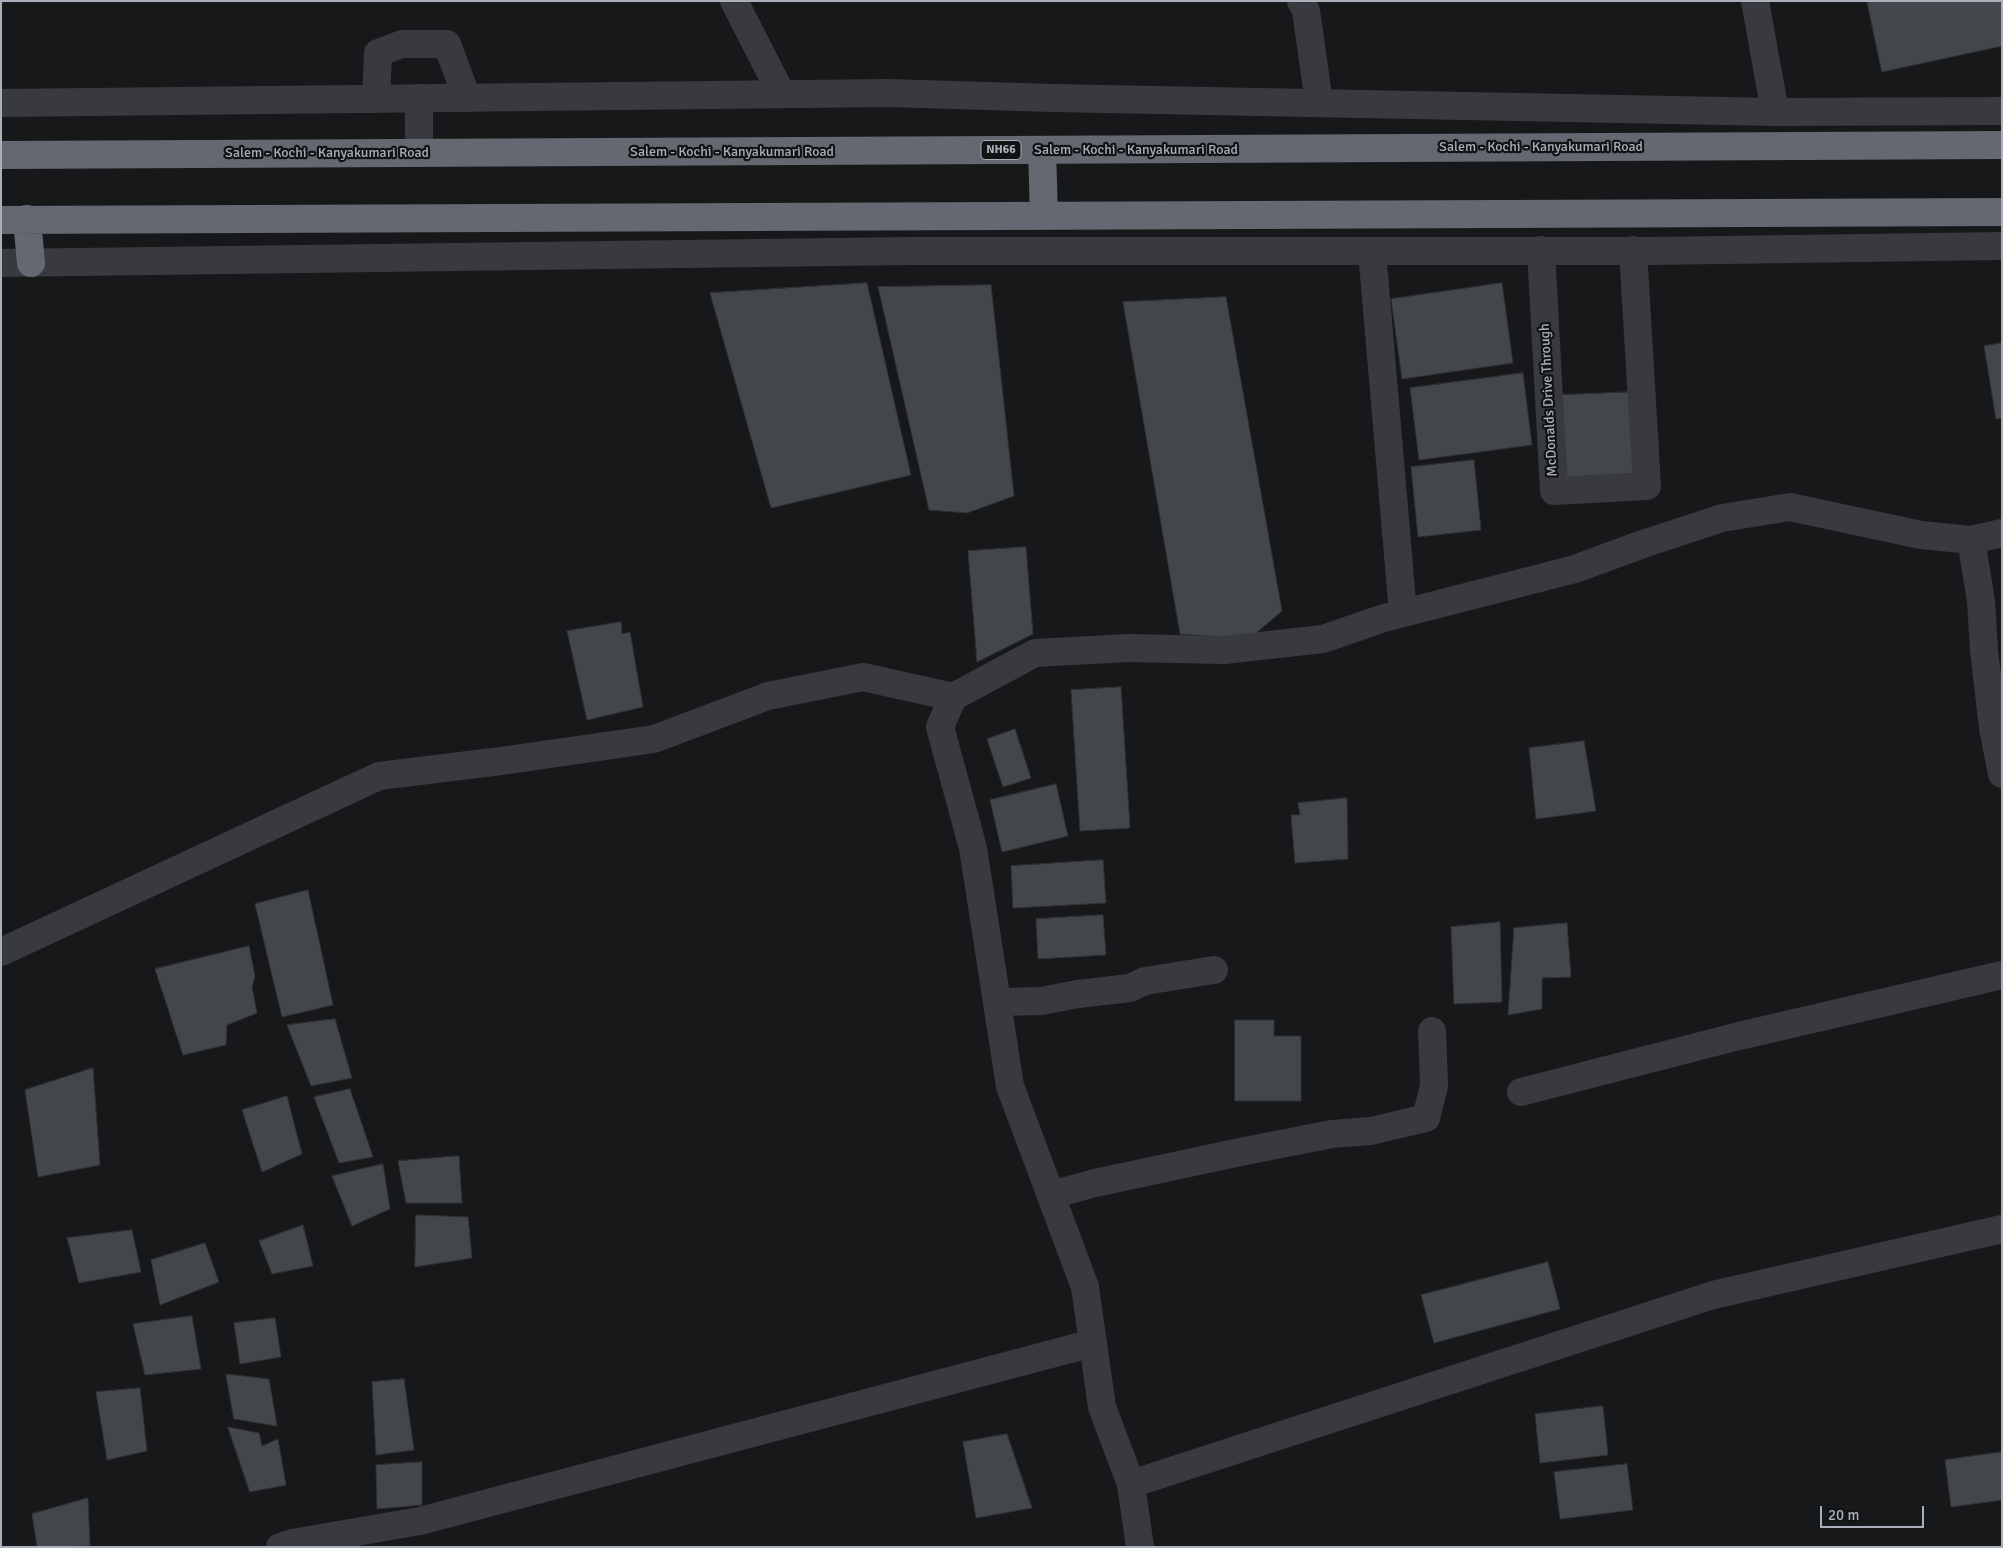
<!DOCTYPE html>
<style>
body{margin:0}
#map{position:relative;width:2003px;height:1548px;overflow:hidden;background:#17181a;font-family:Signika,sans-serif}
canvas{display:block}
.frame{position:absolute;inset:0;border:2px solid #a9b0ba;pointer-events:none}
.scale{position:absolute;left:1820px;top:1506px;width:104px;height:22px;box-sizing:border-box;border:2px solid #a9b0ba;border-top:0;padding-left:6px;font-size:15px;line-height:18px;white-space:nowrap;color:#a9b0ba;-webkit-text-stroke:4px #121315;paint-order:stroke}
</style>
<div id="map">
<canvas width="2003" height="1548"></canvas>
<div class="frame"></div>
<div class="scale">20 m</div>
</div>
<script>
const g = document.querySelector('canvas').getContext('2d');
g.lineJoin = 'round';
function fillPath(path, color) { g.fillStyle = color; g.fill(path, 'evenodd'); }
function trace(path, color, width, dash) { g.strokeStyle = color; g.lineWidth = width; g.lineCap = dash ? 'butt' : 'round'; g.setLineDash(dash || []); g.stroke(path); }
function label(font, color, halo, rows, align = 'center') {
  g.font = font + ' Signika,sans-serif'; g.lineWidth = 4.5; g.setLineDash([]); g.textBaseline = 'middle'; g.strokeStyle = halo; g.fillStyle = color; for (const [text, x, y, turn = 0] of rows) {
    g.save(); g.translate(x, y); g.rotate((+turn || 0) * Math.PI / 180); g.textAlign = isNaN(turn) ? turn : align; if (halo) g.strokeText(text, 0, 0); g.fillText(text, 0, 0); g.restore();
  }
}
const building = new Path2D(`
 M 1867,1 L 2002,1 L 2002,46 L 1882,72 Z
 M 867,283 L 911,475 L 771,508 L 710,293 Z
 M 1502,283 L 1513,363 L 1402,379 L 1391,299 Z
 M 991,285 L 1014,496 L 967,513 L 929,510 L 878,287 Z
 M 1226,297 L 1282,611 L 1249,639 L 1180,634 L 1123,302 Z
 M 2002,343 L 2002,418 L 1996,419 L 1984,346 Z
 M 1523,373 L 1532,445 L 1419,460 L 1410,388 Z
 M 1632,392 L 1636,478 L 1565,481 L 1561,395 Z
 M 1474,460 L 1481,530 L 1418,537 L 1411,467 Z
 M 1026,547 L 1033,634 L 977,662 L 968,551 Z
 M 621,622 L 622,634 L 630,632 L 643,707 L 587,720 L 567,631 Z
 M 1121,687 L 1130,828 L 1080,831 L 1071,690 Z
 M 1015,729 L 1031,778 L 1003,787 L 987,739 Z
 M 1584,741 L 1596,811 L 1536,819 L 1529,748 Z
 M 1056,784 L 1068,836 L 1002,852 L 990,800 Z
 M 1347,798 L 1348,859 L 1295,863 L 1291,815 L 1300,815 L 1298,803 Z
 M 1103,860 L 1106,903 L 1013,908 L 1011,866 Z
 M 308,890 L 333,1005 L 282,1017 L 255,904 Z
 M 1103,915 L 1106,955 L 1038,959 L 1036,919 Z
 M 1500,922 L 1502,1002 L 1454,1004 L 1451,927 Z
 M 1567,923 L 1571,977 L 1542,978 L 1542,1009 L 1508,1015 L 1514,928 Z
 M 249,946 L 255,976 L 252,987 L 257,1013 L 227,1025 L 226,1045 L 183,1055 L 155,969 Z
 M 335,1019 L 352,1078 L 311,1086 L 287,1025 Z
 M 1235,1020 L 1274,1020 L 1274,1036 L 1301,1036 L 1301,1101 L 1235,1101 Z
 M 93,1068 L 100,1165 L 38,1177 L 25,1090 Z
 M 350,1089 L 373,1157 L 339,1163 L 314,1097 Z
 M 287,1096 L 302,1154 L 262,1172 L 242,1110 Z
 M 459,1156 L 462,1203 L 406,1203 L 398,1161 Z
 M 383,1164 L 390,1209 L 352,1226 L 332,1176 Z
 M 416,1215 L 468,1217 L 472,1258 L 415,1267 Z
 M 303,1225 L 313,1266 L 272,1274 L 259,1241 Z
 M 132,1230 L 141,1272 L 79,1283 L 67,1238 Z
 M 205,1243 L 219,1282 L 160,1305 L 151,1260 Z
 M 1548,1262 L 1560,1309 L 1434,1343 L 1421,1295 Z
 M 192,1316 L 201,1369 L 145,1375 L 133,1324 Z
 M 275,1318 L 281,1357 L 240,1364 L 234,1323 Z
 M 226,1374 L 269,1379 L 277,1426 L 234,1419 Z
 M 404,1379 L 414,1450 L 376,1455 L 372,1382 Z
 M 140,1388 L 147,1451 L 107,1460 L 96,1392 Z
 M 1603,1406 L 1608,1455 L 1540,1463 L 1535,1414 Z
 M 228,1427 L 259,1433 L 262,1446 L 278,1439 L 286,1485 L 250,1492 Z
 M 1007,1434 L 1032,1508 L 976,1518 L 963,1442 Z
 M 2002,1452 L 2002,1500 L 1951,1507 L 1945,1460 Z
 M 422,1462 L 422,1505 L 377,1509 L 376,1465 Z
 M 1627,1464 L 1633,1510 L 1560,1519 L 1554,1472 Z
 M 88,1498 L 90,1546 L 37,1547 L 32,1514 Z`);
fillPath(building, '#43464a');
trace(building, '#313236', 1);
trace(new Path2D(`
 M 734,1 L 781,93
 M 1301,1 L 1306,11 L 1319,103
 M 1755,1 L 1775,112
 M 376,99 L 378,53 L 402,44 L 447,44 L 467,98
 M 1,103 L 888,93 L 1053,98 L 1775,112 L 2002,111
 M 419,153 L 419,98
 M 1541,250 L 1554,491 L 1647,486 L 1633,250
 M 1372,251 L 1403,613
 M 1,263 L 910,251 L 1651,251 L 2002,246
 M 1971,540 L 1981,601 L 1984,650 L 1993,728 L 2002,774
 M 1,952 L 379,776 L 501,761 L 654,739 L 768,696 L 863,677 L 953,697
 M 998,1002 L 1041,1001 L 1078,994 L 1130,988 L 1145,981 L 1214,970
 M 1521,1092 L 1739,1036 L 2002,975
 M 1051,1195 L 1095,1183 L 1245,1151 L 1332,1134 L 1371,1131 L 1426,1118 L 1434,1086 L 1432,1031
 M 1131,1484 L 1713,1295 L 2002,1229
 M 280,1547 L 292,1543 L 420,1521 L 1093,1343
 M 1140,1547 L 1131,1484 L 1102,1407 L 1085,1287 L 1010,1086 L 973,848 L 940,727 L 953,697 L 1035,653 L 1128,648 L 1224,650 L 1323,639 L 1384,618 L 1575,569 L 1643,544 L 1722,518 L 1790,507 L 1921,535 L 1971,540 L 2002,533`), '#383a3f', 28);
trace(new Path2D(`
 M 1042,150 L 1044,216
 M 1,155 L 2002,145
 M 27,219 L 31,263
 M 1,220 L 2002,212`), '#646870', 28);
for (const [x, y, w] of [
 [1001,150,40]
]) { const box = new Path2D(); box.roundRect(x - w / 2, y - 9.5, w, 19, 4); g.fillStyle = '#121315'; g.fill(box); trace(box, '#a9b0ba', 1); }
label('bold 12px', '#a9b0ba', null, [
 ["NH66",1001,150]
]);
label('14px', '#a9b0ba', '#121315', [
 ["Salem - Kochi - Kanyakumari Road",1541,147],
 ["Salem - Kochi - Kanyakumari Road",1136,150],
 ["Salem - Kochi - Kanyakumari Road",732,152],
 ["Salem - Kochi - Kanyakumari Road",327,153],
 ["McDonalds Drive Through",1549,400,-93]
]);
</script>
